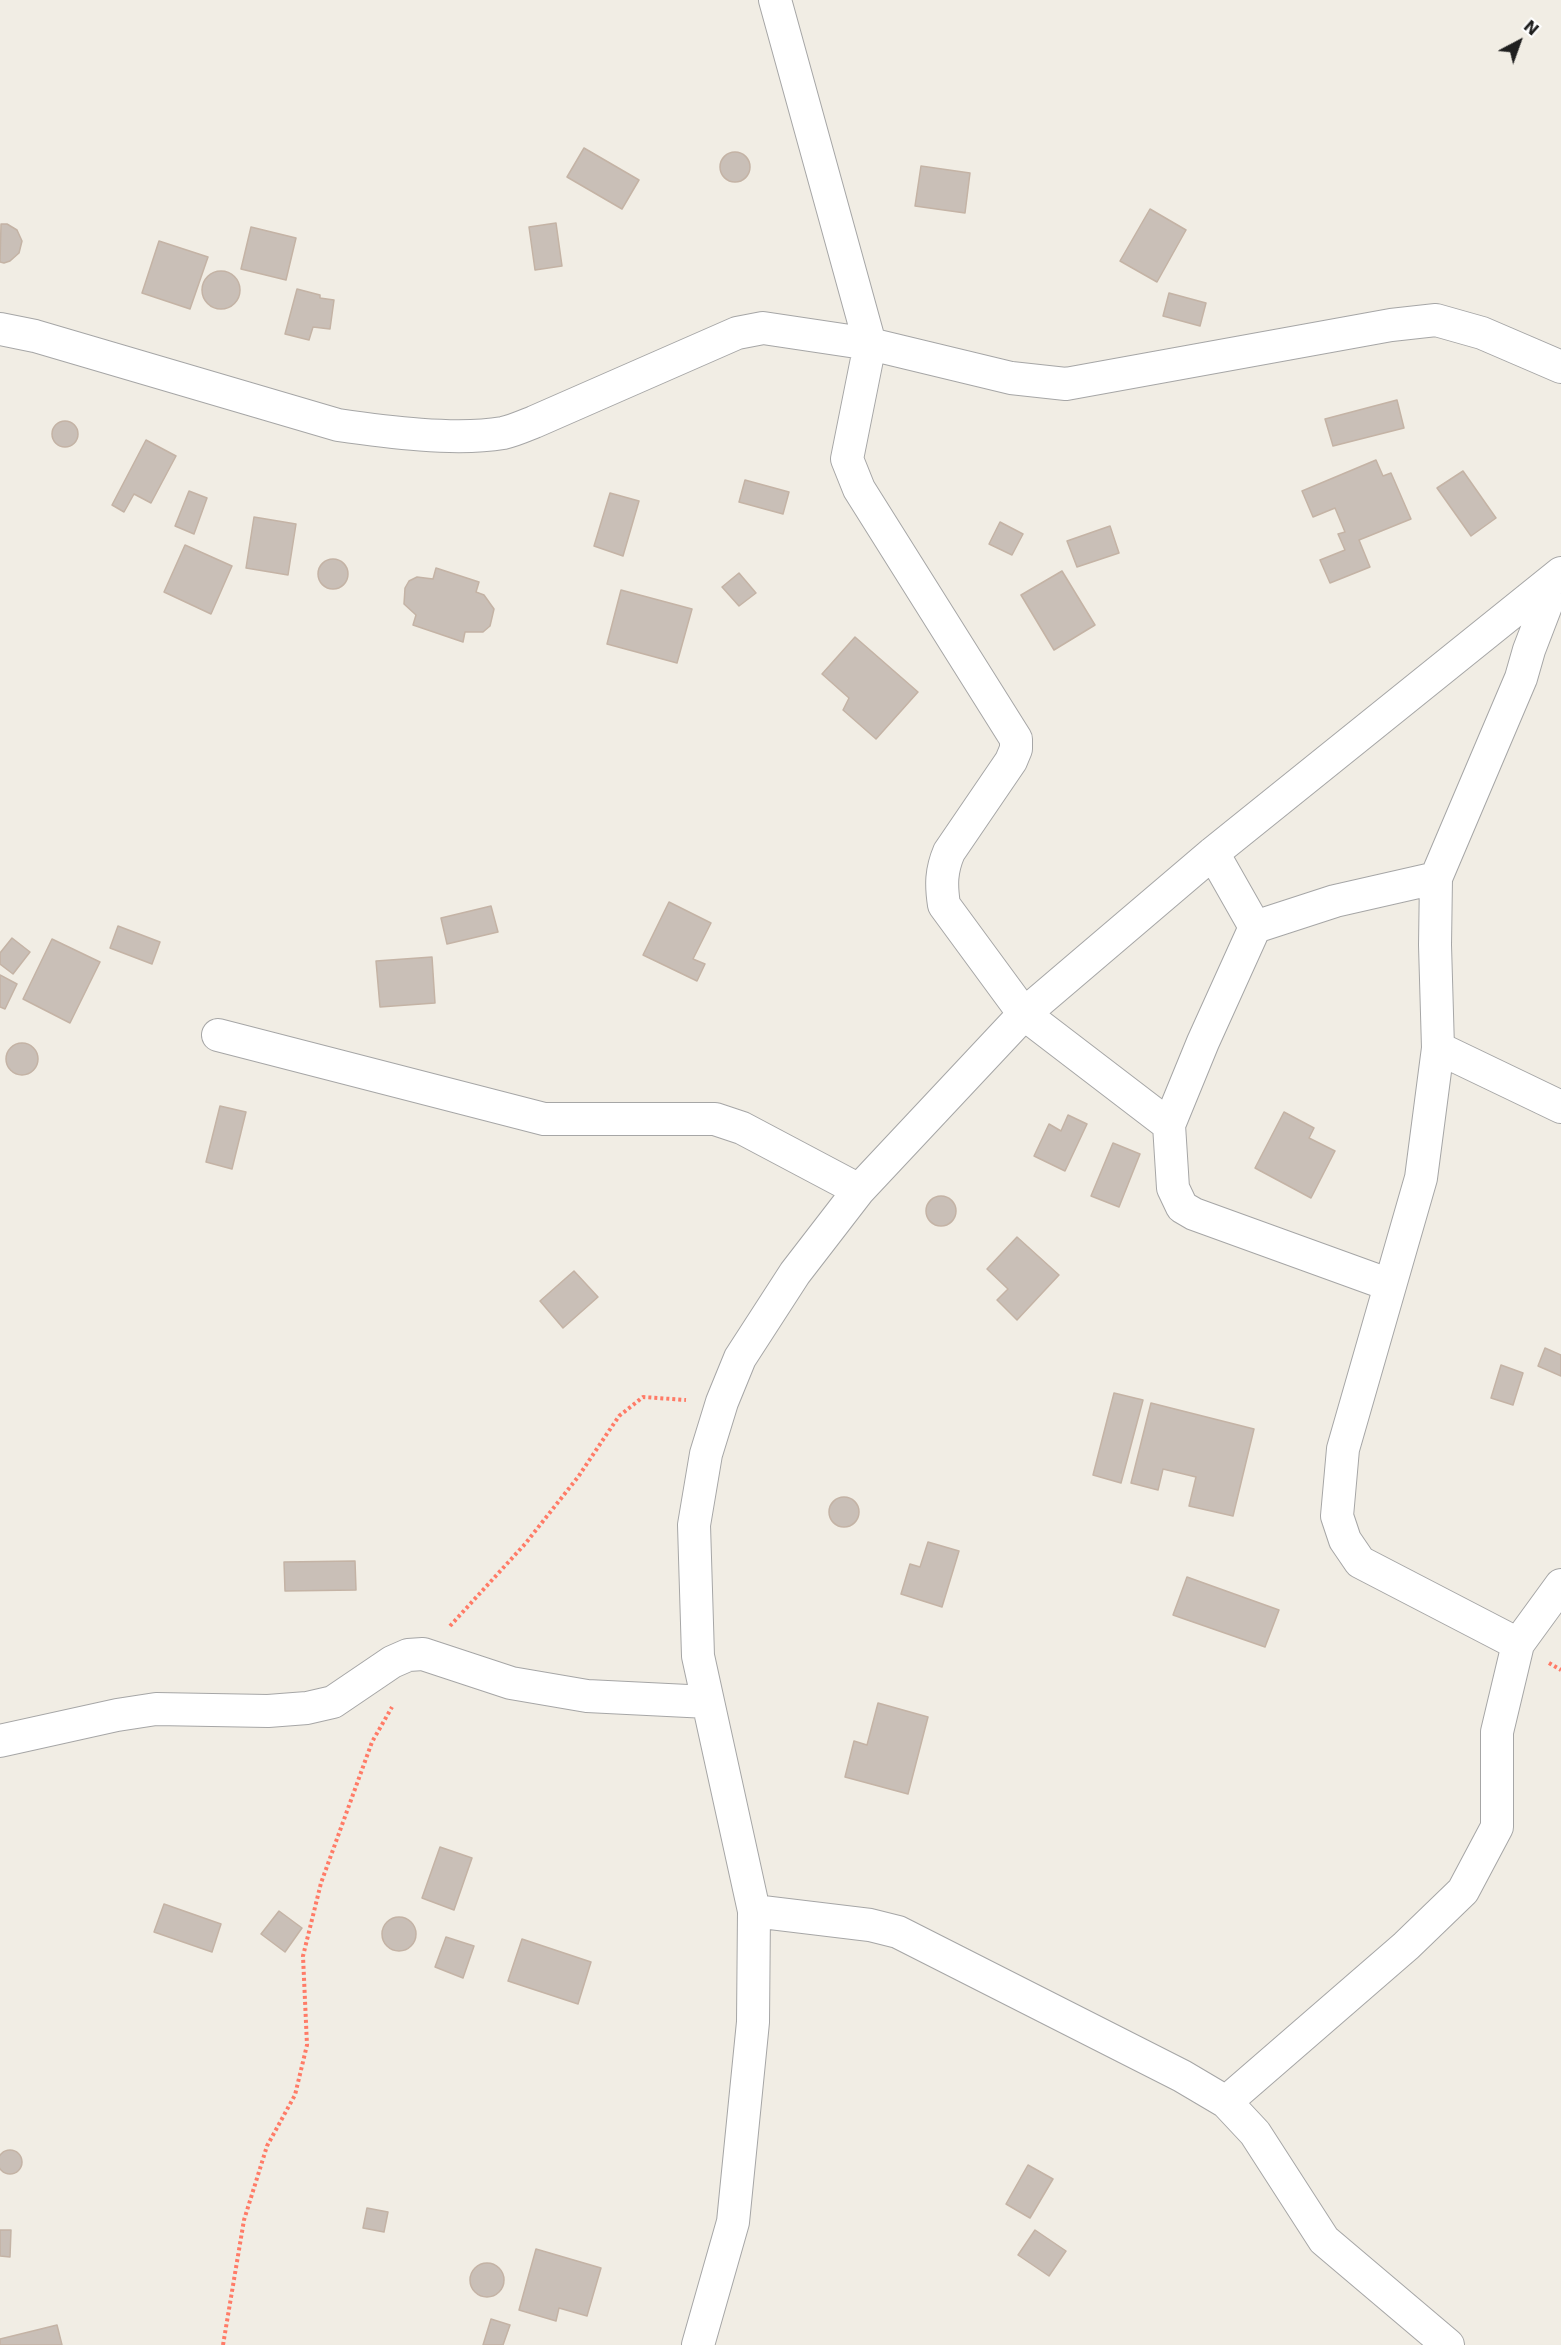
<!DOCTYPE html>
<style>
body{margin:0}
#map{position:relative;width:1561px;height:2345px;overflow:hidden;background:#f1ede4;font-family:"DejaVu Sans",sans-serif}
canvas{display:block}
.north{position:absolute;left:1489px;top:12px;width:60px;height:60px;-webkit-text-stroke:4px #fff;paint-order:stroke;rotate:41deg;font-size:16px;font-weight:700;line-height:24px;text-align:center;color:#1f1f1f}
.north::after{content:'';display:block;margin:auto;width:21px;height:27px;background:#1f1f1f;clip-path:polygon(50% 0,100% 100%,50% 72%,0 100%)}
</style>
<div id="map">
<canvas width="1561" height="2345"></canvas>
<div class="north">N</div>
</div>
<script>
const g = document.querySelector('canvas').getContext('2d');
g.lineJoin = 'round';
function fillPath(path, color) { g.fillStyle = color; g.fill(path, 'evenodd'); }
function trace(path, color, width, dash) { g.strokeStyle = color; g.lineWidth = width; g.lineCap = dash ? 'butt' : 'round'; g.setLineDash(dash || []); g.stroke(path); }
const building = new Path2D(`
 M 584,148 L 639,180 L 622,209 L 567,177 Z
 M720 167a15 15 0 1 1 30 0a15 15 0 1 1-30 0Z
 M 921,166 L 970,173 L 965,213 L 915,206 Z
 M 1150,209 L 1186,230 L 1157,282 L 1120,261 Z
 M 556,223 L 562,266 L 535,270 L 529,227 Z
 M 1,224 L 7,224 L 17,230 L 22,241 L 19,253 L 10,261 L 4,263 L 0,262 Z
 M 251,227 L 296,238 L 286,280 L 241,269 Z
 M 159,241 L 208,257 L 190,309 L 142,293 Z
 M202 290a19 19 0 1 1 38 0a19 19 0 1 1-38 0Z
 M 297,289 L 320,295 L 320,298 L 334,300 L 330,329 L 313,327 L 309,340 L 285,334 Z
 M 1169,293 L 1206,303 L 1200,326 L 1163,316 Z
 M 1397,400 L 1404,428 L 1333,446 L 1325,419 Z
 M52 434a13 13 0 1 1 26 0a13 13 0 1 1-26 0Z
 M 146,440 L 176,456 L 151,503 L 134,494 L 124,512 L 112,505 Z
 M 1376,460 L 1383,476 L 1391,473 L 1411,519 L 1359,540 L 1370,567 L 1330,583 L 1320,560 L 1345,550 L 1338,534 L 1345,532 L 1335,508 L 1313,517 L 1302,491 Z
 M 1463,471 L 1496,518 L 1471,536 L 1437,488 Z
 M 745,480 L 789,492 L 783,514 L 739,502 Z
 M 189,491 L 207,498 L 194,534 L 175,526 Z
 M 610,493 L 639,501 L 623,556 L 594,546 Z
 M 254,517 L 296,524 L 288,575 L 246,568 Z
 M 1000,522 L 1023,534 L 1012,555 L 989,544 Z
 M 1110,526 L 1119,553 L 1077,567 L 1067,541 Z
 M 185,545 L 232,566 L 211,614 L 164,592 Z
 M318 574a15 15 0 1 1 30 0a15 15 0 1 1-30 0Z
 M 436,568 L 479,582 L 476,592 L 484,595 L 494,609 L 490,626 L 483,632 L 465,632 L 463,642 L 413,625 L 416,615 L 404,604 L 405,588 L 409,581 L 417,577 L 433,579 Z
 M 1062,571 L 1095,625 L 1054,650 L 1021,595 Z
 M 739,573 L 756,593 L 739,606 L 722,587 Z
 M 621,590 L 692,609 L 677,663 L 607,644 Z
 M 855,637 L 918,692 L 876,739 L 843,710 L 849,698 L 822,674 Z
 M 669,902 L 711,923 L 693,959 L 705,964 L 697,981 L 643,955 Z
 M 491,906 L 498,932 L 447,944 L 441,918 Z
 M 118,926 L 160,942 L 152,964 L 110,948 Z
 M 12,938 L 30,952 L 13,974 L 0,964 L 0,953 Z
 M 52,939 L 100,962 L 70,1023 L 23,999 Z
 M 432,957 L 435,1003 L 380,1007 L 376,961 Z
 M 0,975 L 17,984 L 5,1009 L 0,1007 Z
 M6 1059a16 16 0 1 1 32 0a16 16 0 1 1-32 0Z
 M 220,1106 L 246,1112 L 232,1169 L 206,1162 Z
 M 1284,1112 L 1314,1128 L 1309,1138 L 1335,1151 L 1311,1198 L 1255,1168 Z
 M 1068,1115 L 1087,1124 L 1065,1171 L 1034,1156 L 1049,1124 L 1061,1131 Z
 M 1113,1143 L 1140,1154 L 1119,1207 L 1091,1196 Z
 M926 1211a15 15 0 1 1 30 0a15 15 0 1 1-30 0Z
 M 1017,1237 L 1059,1275 L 1017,1320 L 997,1300 L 1008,1289 L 987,1269 Z
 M 574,1271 L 598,1297 L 563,1328 L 540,1301 Z
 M 1545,1348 L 1561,1355 L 1561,1376 L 1538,1366 Z
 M 1501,1365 L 1523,1373 L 1513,1405 L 1491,1398 Z
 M 1114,1393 L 1143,1400 L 1121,1483 L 1093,1475 Z
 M 1151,1403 L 1254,1429 L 1233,1516 L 1189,1506 L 1196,1477 L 1163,1469 L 1158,1490 L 1131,1483 Z
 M829 1512a15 15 0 1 1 30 0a15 15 0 1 1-30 0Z
 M 928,1542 L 959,1551 L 942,1607 L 901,1594 L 910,1564 L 920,1567 Z
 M 355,1561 L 356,1590 L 285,1591 L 284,1562 Z
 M 1187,1577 L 1279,1610 L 1265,1647 L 1173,1615 Z
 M 878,1703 L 928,1717 L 908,1794 L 845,1777 L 854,1741 L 867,1745 Z
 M 440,1847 L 472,1858 L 454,1910 L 422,1898 Z
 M 164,1904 L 221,1924 L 212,1952 L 154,1932 Z
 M 279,1911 L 302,1928 L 285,1952 L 261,1934 Z
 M382 1934a17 17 0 1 1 34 0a17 17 0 1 1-34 0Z
 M 446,1937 L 474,1946 L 463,1978 L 435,1967 Z
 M 522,1939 L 591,1962 L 578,2004 L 508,1981 Z
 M-2 2162a12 12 0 1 1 24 0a12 12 0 1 1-24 0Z
 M 1028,2165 L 1053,2179 L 1030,2218 L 1006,2204 Z
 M 367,2208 L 388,2212 L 384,2232 L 363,2228 Z
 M 0,2230 L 11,2230 L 10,2257 L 0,2256 Z
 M 1035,2230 L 1066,2251 L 1049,2276 L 1018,2255 Z
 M 536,2249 L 601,2268 L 587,2316 L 559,2308 L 556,2321 L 519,2310 Z
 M470 2280a17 17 0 1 1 34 0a17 17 0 1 1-34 0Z
 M 491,2319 L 510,2325 L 503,2345 L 483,2345 Z
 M 57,2325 L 62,2345 L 0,2345 L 0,2339 Z`);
fillPath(building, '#c9bfb7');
trace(building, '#c4b3a5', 1.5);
const street = new Path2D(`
 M 775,0 L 870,344 L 847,459 L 859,489 L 1016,739 L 1016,749 L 1011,761 L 949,852 C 941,871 941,885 944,905 L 1024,1014 L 1169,1125
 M 0,329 L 35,336 L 338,425 C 386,432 455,441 503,433 C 513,431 524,426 534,422 L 737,333 L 763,328 L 870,344 L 1011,378 L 1066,384 L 1391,325 L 1436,320 L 1482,333 L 1561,367
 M 1213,853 L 1255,927
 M 218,1035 L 544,1119 L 715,1119 L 742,1128 L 859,1190
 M 1438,1048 L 1561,1107
 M 1390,1285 L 1194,1214 L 1182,1207 L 1173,1188 L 1169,1125 L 1203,1042 L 1255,927 L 1335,901 L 1436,878
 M 1518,1644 L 1360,1562 L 1345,1540 L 1337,1516 L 1343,1449 L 1421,1178 L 1438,1048 L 1435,945 L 1436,878 L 1521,678 L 1529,650 L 1557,577
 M 0,1741 L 117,1715 L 156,1709 L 268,1711 L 307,1708 L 333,1702 L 392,1662 L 408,1655 L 423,1654 L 511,1683 L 587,1696 L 708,1702
 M 754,1911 L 870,1925 L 898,1932 L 1182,2076 L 1226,2102 L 1255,2133 L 1324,2240 L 1448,2345
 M 1226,2102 L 1406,1946 L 1463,1891 L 1497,1827 L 1497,1732 L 1518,1644 L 1561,1585
 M 698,2345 L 733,2222 L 753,2022 L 754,1911 L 698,1656 L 694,1525 L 706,1454 L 722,1402 L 740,1358 L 795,1273 L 859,1190 L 1024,1014 L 1213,853 L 1561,573`);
trace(street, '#a6a6a6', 34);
trace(new Path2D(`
 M 450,1626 L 525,1544 L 578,1477 L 619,1416 L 643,1397 L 686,1400
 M 1549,1663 L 1561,1670
 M 223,2345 L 244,2220 L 267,2146 L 295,2095 L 307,2045 L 303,1956 L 321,1883 L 372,1742 L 392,1707`), '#ff7b67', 4, [3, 3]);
trace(street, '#fff', 32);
</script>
